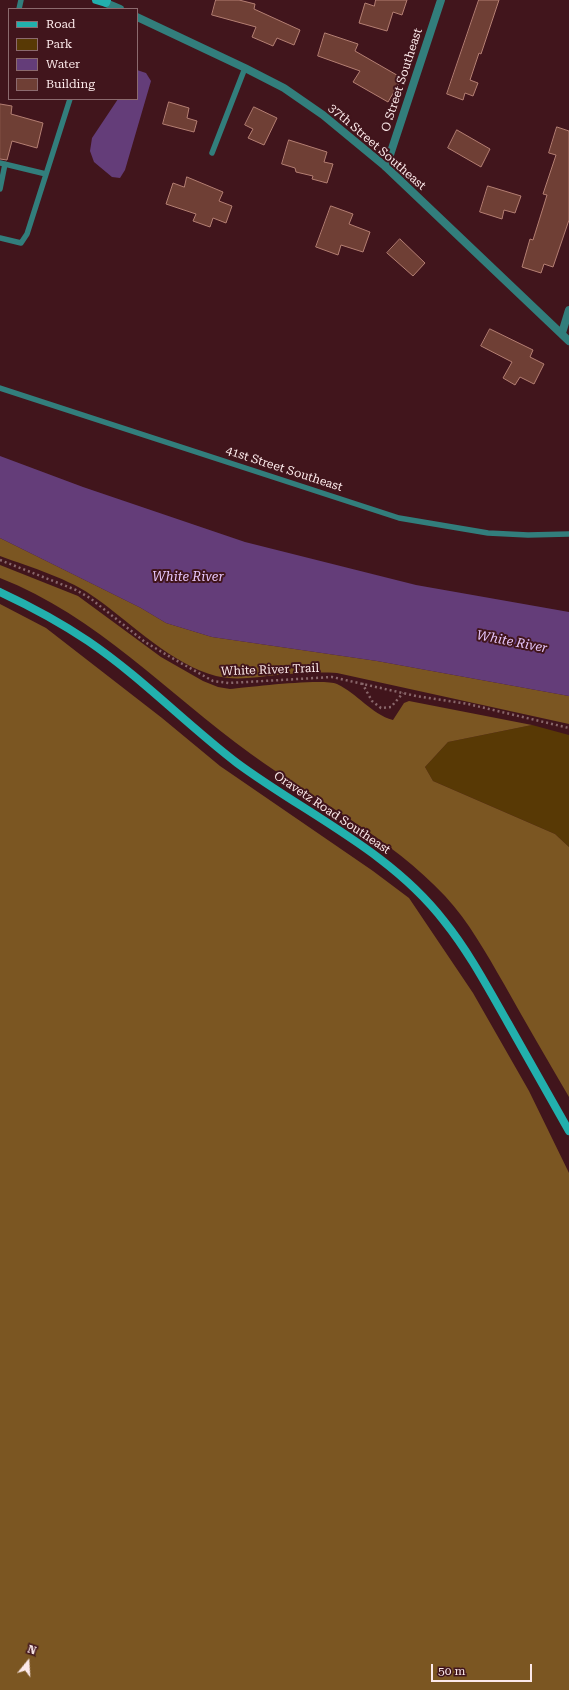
<!DOCTYPE html>
<style>
body{margin:0}
#map{position:relative;width:569px;height:1690px;overflow:hidden;background:#41151c;font-family:"Roboto Serif",serif}
canvas{display:block}
.legend{position:absolute;left:8px;top:8px;width:130px;height:92px;box-sizing:border-box;background:#41151c;border:1px solid #8c6a6e;margin:0;padding:5px 7px;list-style:none;font-size:12px;color:#fce9ea}
.legend li{display:flex;align-items:center;gap:8px;height:20px}
.legend b{width:20px;border:1px solid #8c6a6e}
.north{position:absolute;left:8px;top:1642px;width:40px;height:40px;-webkit-text-stroke:3px #41151c;paint-order:stroke;rotate:18deg;font-size:11px;font-weight:700;line-height:16px;text-align:center;color:#fce9ea}
.north::after{content:'';display:block;margin:auto;width:14px;height:18px;background:#fce9ea;clip-path:polygon(50% 0,100% 100%,50% 72%,0 100%)}
.scale{position:absolute;left:431px;top:1664px;width:101px;height:18px;box-sizing:border-box;border:2px solid #fce9ea;border-top:0;padding-left:5px;font-size:12px;line-height:14px;white-space:nowrap;color:#fce9ea;-webkit-text-stroke:3px #41151c;paint-order:stroke}
</style>
<div id="map">
<canvas width="569" height="1690"></canvas>
<ul class="legend">
<li><b style="height:5px;background:#22b0ad"></b>Road</li>
<li><b style="height:11px;background:#583905"></b>Park</li>
<li><b style="height:11px;background:#643d79"></b>Water</li>
<li><b style="height:11px;background:#6f3f35"></b>Building</li>
</ul>
<div class="north">N</div>
<div class="scale">50 m</div>
</div>
<script>
const ctx = document.querySelector('canvas').getContext('2d');
ctx.lineJoin = 'round';
function paint(path, color) { ctx.fillStyle = color; ctx.fill(path, 'evenodd'); }
function stroke(path, color, width, dash) { ctx.strokeStyle = color; ctx.lineWidth = width; ctx.lineCap = dash ? 'butt' : 'round'; ctx.setLineDash(dash || []); ctx.stroke(path); }
function write(font, color, halo, rows, align = 'center') {
  ctx.font = font + ' "Roboto Serif",serif'; ctx.lineWidth = 4; ctx.setLineDash([]); ctx.textBaseline = 'middle'; ctx.strokeStyle = halo; ctx.fillStyle = color; for (const [text, x, y, turn = 0] of rows) {
    ctx.save(); ctx.translate(x, y); ctx.rotate((+turn || 0) * Math.PI / 180); ctx.textAlign = isNaN(turn) ? turn : align; if (halo) ctx.strokeText(text, 0, 0); ctx.fillText(text, 0, 0); ctx.restore();
  }
}
const green = new Path2D(`
 M532 725 569 735V847L555 834 433 781 425 767 448 742Z`);
const forest = new Path2D(`
 M0 538 141 608 166 623 212 637 377 661 569 696V724L337 673C317 672 297 673 277 675 257 677 236 681 216 676 173 665 132 624 97 599 69 578 32 568 0 556Z
 M0 565 78 596 161 657 203 681 218 687 230 689C250 687 323 678 337 684 358 694 371 714 393 720L404 703 409 701 532 725 448 742 425 767 433 781 555 834 569 847V1097C547 1059 525 1022 504 984 486 953 469 922 445 896 390 837 316 801 251 754 168 694 97 616 0 578Z
 M0 604 46 628 162 718 220 766 373 871 409 898 473 993 529 1091 569 1173V1690H0Z`);
const water = new Path2D(`
 M137 70 146 73 151 81 125 170 120 178 112 177 94 162 90 151 92 138 118 99H137Z
 M0 456 83 487 245 542 416 585 569 612V696L377 661 212 637 166 623 141 608 0 538Z`);
const building = new Path2D(`
 M216 0H239L255 4 254 9 300 30 294 45 277 38 273 46 252 37 256 27 212 15Z
 M376 0H407L402 15 393 12 387 31 359 23 365 3 374 6Z
 M479 0H499L481 54 479 53 470 80 478 83 473 96 465 93 463 100 447 94Z
 M325 33 358 44 355 51 402 78 388 102 353 82 360 71 318 56Z
 M169 102 189 108 187 118 197 121 194 132 163 124Z
 M0 104 12 106 11 114 43 123 37 148 12 141 7 160 0 159Z
 M254 107 277 118 264 145 248 138 253 129 245 125Z
 M557 127 569 131V220L553 267 544 264 541 273 522 267 530 239 533 240 547 195 543 194 556 155 549 153Z
 M457 130 490 149 481 167 448 148Z
 M289 140 327 152 324 162 333 164 327 183 312 179 313 176 296 172 295 168 282 164Z
 M187 177 223 192 219 201 232 206 226 223 213 218 210 227 193 221 196 214 166 204 173 183 184 187Z
 M488 186 521 196 515 213 504 210 502 219 480 212Z
 M331 206 353 214 349 224 370 232 363 252 341 245 338 255 316 247Z
 M400 239 425 263 413 276 387 253Z
 M490 329 533 350 530 357 544 364 534 384 520 377 515 385 503 378 512 362 481 346Z`);
const path = new Path2D(`
 M0 560 76 590 90 598 145 642 172 658 213 681 229 683 332 677 416 696 468 704 569 728
 M362 683 372 701 381 708 391 707 403 693`);
const lane = new Path2D(`
 M19 9 21 0
 M212 153 245 68
 M0 163 46 174
 M0 189 5 164
 M0 238 21 243 27 234 70 99
 M0 388 399 518 488 533 528 535 569 534`);
const street = new Path2D(`
 M106 3 120 9
 M137 17 245 68 284 88 323 115 386 167 569 341
 M386 167 441 0
 M562 333 569 310`);
const secondary = new Path2D(`
 M96 0 106 3 107 0
 M0 592C30 606 60 622 88 641 141 677 186 724 237 763 306 814 390 851 444 921 469 952 488 988 508 1023 528 1059 549 1095 569 1131`);
const streetNames = [
 ["O Street Southeast",402,80,-72],
 ["37th Street Southeast",377,147,41],
 ["41st Street Southeast",284,469,18],
 ["White River Trail",270,670,-2],
 ["Oravetz Road Southeast",332,813,34]
];
const waterNames = [
 ["White River",188,577],
 ["White River",512,642,11]
];
paint(green, '#583905');
paint(forest, '#7b5622');
paint(water, '#643d79');
paint(building, '#6f3f35');
stroke(building, '#b47f73', 1);
stroke(path, '#89676b', 2.5, [2, 3]);
stroke(lane, '#327e7c', 5.5);
stroke(street, '#327e7c', 8);
stroke(secondary, '#22b0ad', 8);
write('12px', '#fce9ea', '#41151c', streetNames);
write('italic 13px', '#e7c6fb', '#41151c', waterNames);
</script>
